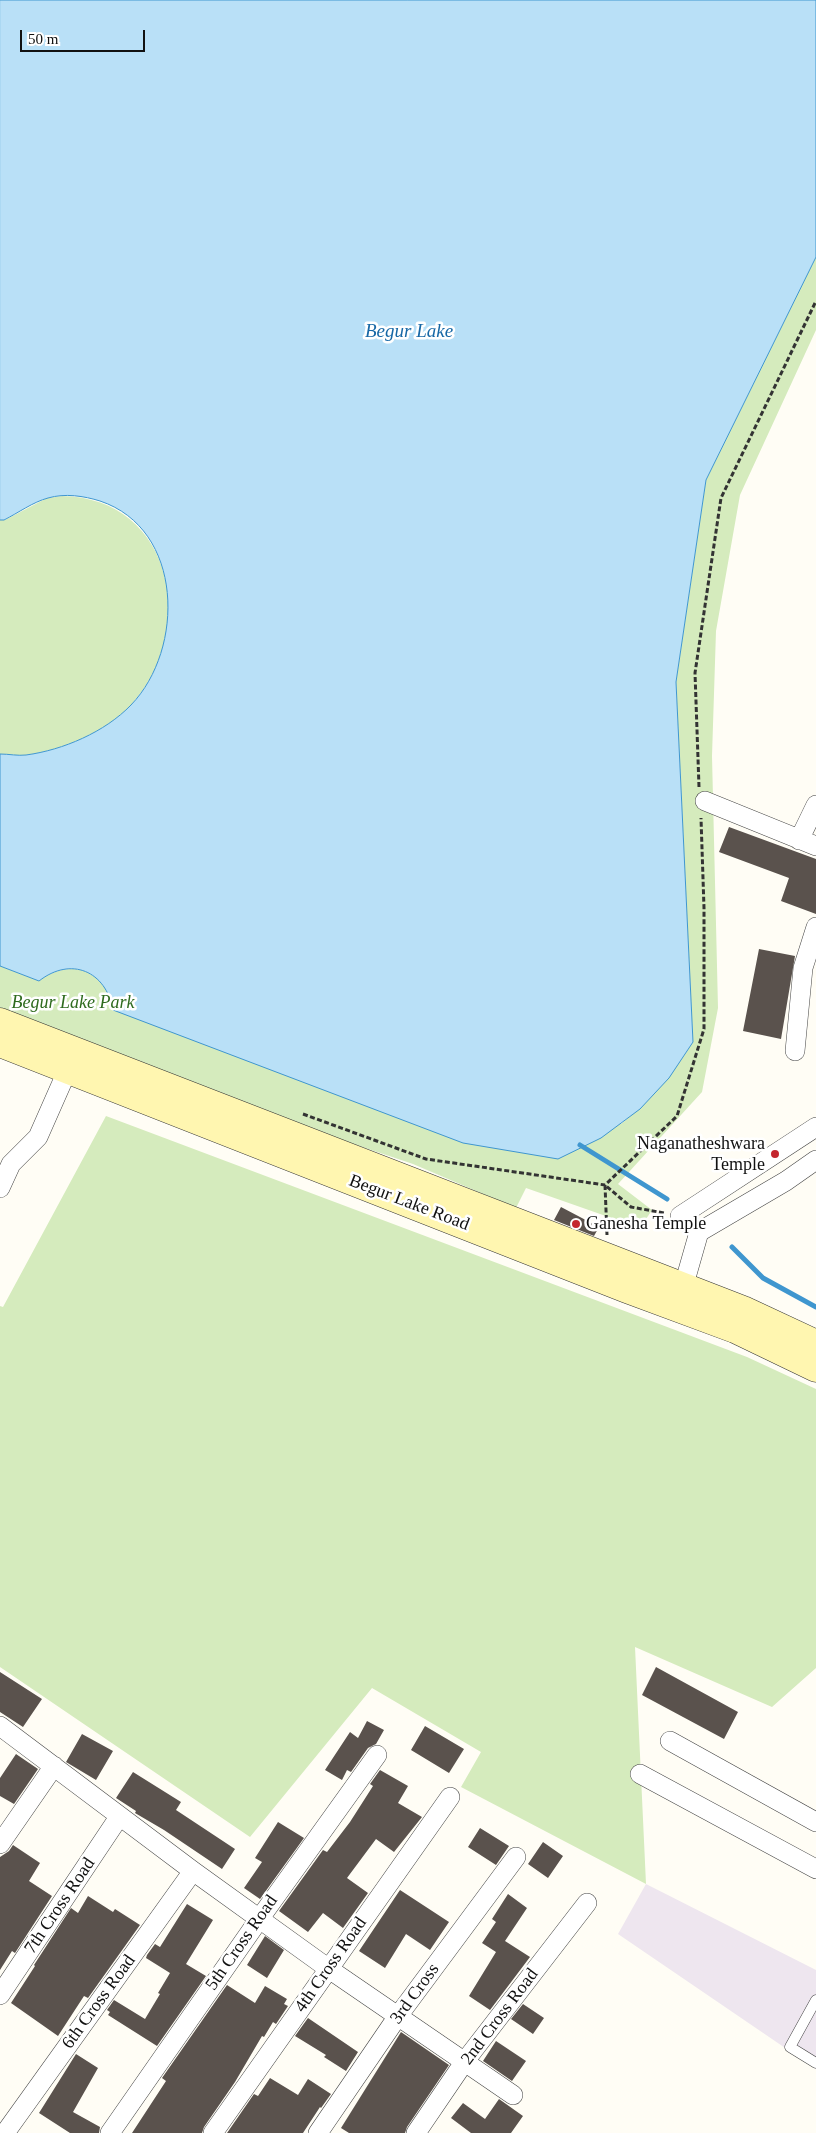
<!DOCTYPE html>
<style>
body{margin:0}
#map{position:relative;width:816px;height:2133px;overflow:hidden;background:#fffdf5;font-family:"Times New Roman",serif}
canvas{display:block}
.scale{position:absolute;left:20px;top:30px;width:125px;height:22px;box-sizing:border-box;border:2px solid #111;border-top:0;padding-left:6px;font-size:15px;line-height:18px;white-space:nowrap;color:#111;-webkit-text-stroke:4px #fff;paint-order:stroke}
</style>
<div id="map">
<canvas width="816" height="2133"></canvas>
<div class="scale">50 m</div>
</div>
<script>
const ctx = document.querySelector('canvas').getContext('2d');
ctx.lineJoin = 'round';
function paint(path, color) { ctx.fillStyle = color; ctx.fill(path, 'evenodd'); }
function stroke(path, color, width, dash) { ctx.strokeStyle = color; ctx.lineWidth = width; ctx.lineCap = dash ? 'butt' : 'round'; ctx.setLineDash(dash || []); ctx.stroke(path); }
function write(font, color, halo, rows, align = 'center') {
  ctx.font = font + ' "Times New Roman",serif'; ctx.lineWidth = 5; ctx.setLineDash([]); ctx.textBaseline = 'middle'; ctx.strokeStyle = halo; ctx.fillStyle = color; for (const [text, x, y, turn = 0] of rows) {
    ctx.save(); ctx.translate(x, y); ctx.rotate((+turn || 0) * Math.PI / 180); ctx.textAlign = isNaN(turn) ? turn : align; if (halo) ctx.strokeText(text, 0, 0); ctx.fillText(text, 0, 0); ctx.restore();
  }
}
const industrial = new Path2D(`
 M646 1884 816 1970V2069L618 1934Z`);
const green = new Path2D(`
 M816 257V330L740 495 716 631 712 756 718 1008 702 1092 618 1184 652 1210 640 1228 526 1188 516 1208 413 1164 237 1105 0 1010V966L39 981C67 960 99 967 111 1000L621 1124C650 1100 673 1074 693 1042L676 682 706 480Z
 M62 496C175 498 198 632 131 705 106 732 63 750 26 755 18 756 9 754 0 754V520H5L47 498Z
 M106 1116 747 1357 816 1389V1668L772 1707 635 1647 646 1884 461 1787 481 1752 372 1688 250 1837 0 1667V1306L3 1307Z`);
const water = new Path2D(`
 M0 0H816V257L706 480 676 682 693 1042 669 1078 640 1109 601 1138 558 1159 463 1143 113 1010C106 971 71 956 39 981L0 966V754C9 754 18 756 26 755 63 750 105 732 131 705 185 649 184 529 100 501 84 496 65 493 48 498 33 502 18 513 4 520H0Z`);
const stream = new Path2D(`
 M580 1145 667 1199
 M732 1247 763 1278 816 1307`);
const building = new Path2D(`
 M729 827 816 859V914L781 901 789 878 719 852Z
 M759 949 795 956 781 1039 743 1031Z
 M561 1207 599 1227 594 1236 554 1220Z
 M656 1667 738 1712 724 1739 642 1695Z
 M0 1672 42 1699 23 1727 0 1712Z
 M367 1721 384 1730 376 1744 368 1748 351 1772 347 1770 342 1780 325 1770 350 1732 358 1738Z
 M425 1726 464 1749 449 1773 411 1750Z
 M82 1734 113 1751 96 1780 66 1762Z
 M16 1754 38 1769 14 1804 0 1796V1778Z
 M380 1770 408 1786 398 1803 422 1817 394 1852 376 1839 347 1878 368 1893 343 1928 323 1913 308 1932 279 1911 323 1850 327 1852 350 1822 373 1786 370 1784Z
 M133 1772 181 1802 176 1810 235 1849 222 1869 164 1830 135 1813 136 1811 116 1798Z
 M278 1822 304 1838 260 1899 244 1888 262 1862 255 1858Z
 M480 1828 509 1846 496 1865 468 1847Z
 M543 1842 563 1856 548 1878 528 1864Z
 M13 1845 40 1863 29 1881 52 1896 15 1953 12 1951 0 1970V1857L9 1851Z
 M400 1890 449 1922 430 1950 406 1934 385 1968 359 1951Z
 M508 1894 527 1908 505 1941 530 1957 490 2010 469 1996 496 1952 482 1943 496 1922 492 1919Z
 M88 1896 113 1912 115 1909 140 1925 88 1998 84 1996 58 2036 11 2003 35 1966 34 1965 71 1908 78 1913Z
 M187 1904 213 1920 186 1964 206 1976 157 2046 108 2015 110 2012 107 2010 114 2000 145 2019 160 1994 158 1993 170 1973 146 1958 147 1955 155 1944 160 1947Z
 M265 1936 284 1950 267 1978 247 1965Z
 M227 1985 255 2003 265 1986 287 1999 284 2004 288 2006 276 2024 273 2022 264 2037 262 2036 235 2082 204 2127 202 2133H132L166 2081 162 2078Z
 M523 2004 544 2018 533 2034 511 2019Z
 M308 2018 358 2052 346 2071 324 2057 326 2055 295 2036Z
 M401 2032 449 2065 407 2127 405 2133H349L341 2128Z
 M496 2041 526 2061 512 2081 483 2061Z
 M76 2054 98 2068 73 2112 100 2127 99 2133H70L39 2113Z
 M270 2078 298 2095 308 2079 331 2094 321 2108 320 2107 303 2133H227L254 2094 258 2096Z
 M499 2099 523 2116 511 2133H471L451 2118 463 2103 485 2119Z`);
const path = new Path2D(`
 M699 787 695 673 721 498 816 301
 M303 1114 426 1159 605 1185 677 1116 704 1029V908L701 818
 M607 1235 605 1185 631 1207 664 1213`);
const lane = new Path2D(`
 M816 2000 790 2047 816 2063`);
const street = new Path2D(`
 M705 801 816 846
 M799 840 816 805
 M795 1051 803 968 816 927
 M816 1127 680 1216 699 1232 786 1181 816 1160
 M0 1188 11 1164 38 1137 68 1069
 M683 1288 699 1232
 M0 1726 193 1871 329 1969 513 2095
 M670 1741 816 1822
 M640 1774 816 1869
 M0 1844 54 1766
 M0 1995 119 1817
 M5 2133 193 1871
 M110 2133 260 1918 377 1755
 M213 2133 450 1797
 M318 2133 398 2016 516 1857
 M416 2133 465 2061 587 1903`);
const secondary = new Path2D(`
 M0 1022 743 1310 816 1344
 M0 1043 627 1289 735 1329 816 1368`);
const markers = [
 [775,1154,5,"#c4262e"],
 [576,1224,5,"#c4262e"]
];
const parkNames = [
 ["Begur Lake Park",73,1003]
];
const poiNames = [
 ["Naganatheshwara",765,1144],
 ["Temple",765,1165],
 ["Ganesha Temple",586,1224,"left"]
];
const streetNames = [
 ["Begur Lake Road",409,1203,21],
 ["7th Cross Road",60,1906,-56],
 ["5th Cross Road",242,1943,-55],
 ["4th Cross Road",331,1965,-55],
 ["3rd Cross",415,1994,-54],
 ["6th Cross Road",99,2002,-54],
 ["2nd Cross Road",500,2017,-53]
];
const waterNames = [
 ["Begur Lake",409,332]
];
paint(industrial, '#eee6ef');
paint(green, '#d5ebbd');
paint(water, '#b9e0f7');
stroke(water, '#3f96cf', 1);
stroke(stream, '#3f96cf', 5);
paint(building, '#5a524d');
stroke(lane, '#444', 11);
stroke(street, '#444', 20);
stroke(secondary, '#333', 29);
stroke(path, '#333', 3, [5, 2.5]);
stroke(lane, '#fff', 10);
stroke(street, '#fff', 19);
stroke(secondary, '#fff6b0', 28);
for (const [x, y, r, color] of markers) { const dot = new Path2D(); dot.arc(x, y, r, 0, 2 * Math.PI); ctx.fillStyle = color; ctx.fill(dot); stroke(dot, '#fff', 2); }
write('italic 18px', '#2f6b1f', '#fff', parkNames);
write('18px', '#111', '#fff', poiNames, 'right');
write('18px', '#111', '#fff', streetNames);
write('italic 19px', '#1768a6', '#fff', waterNames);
</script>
